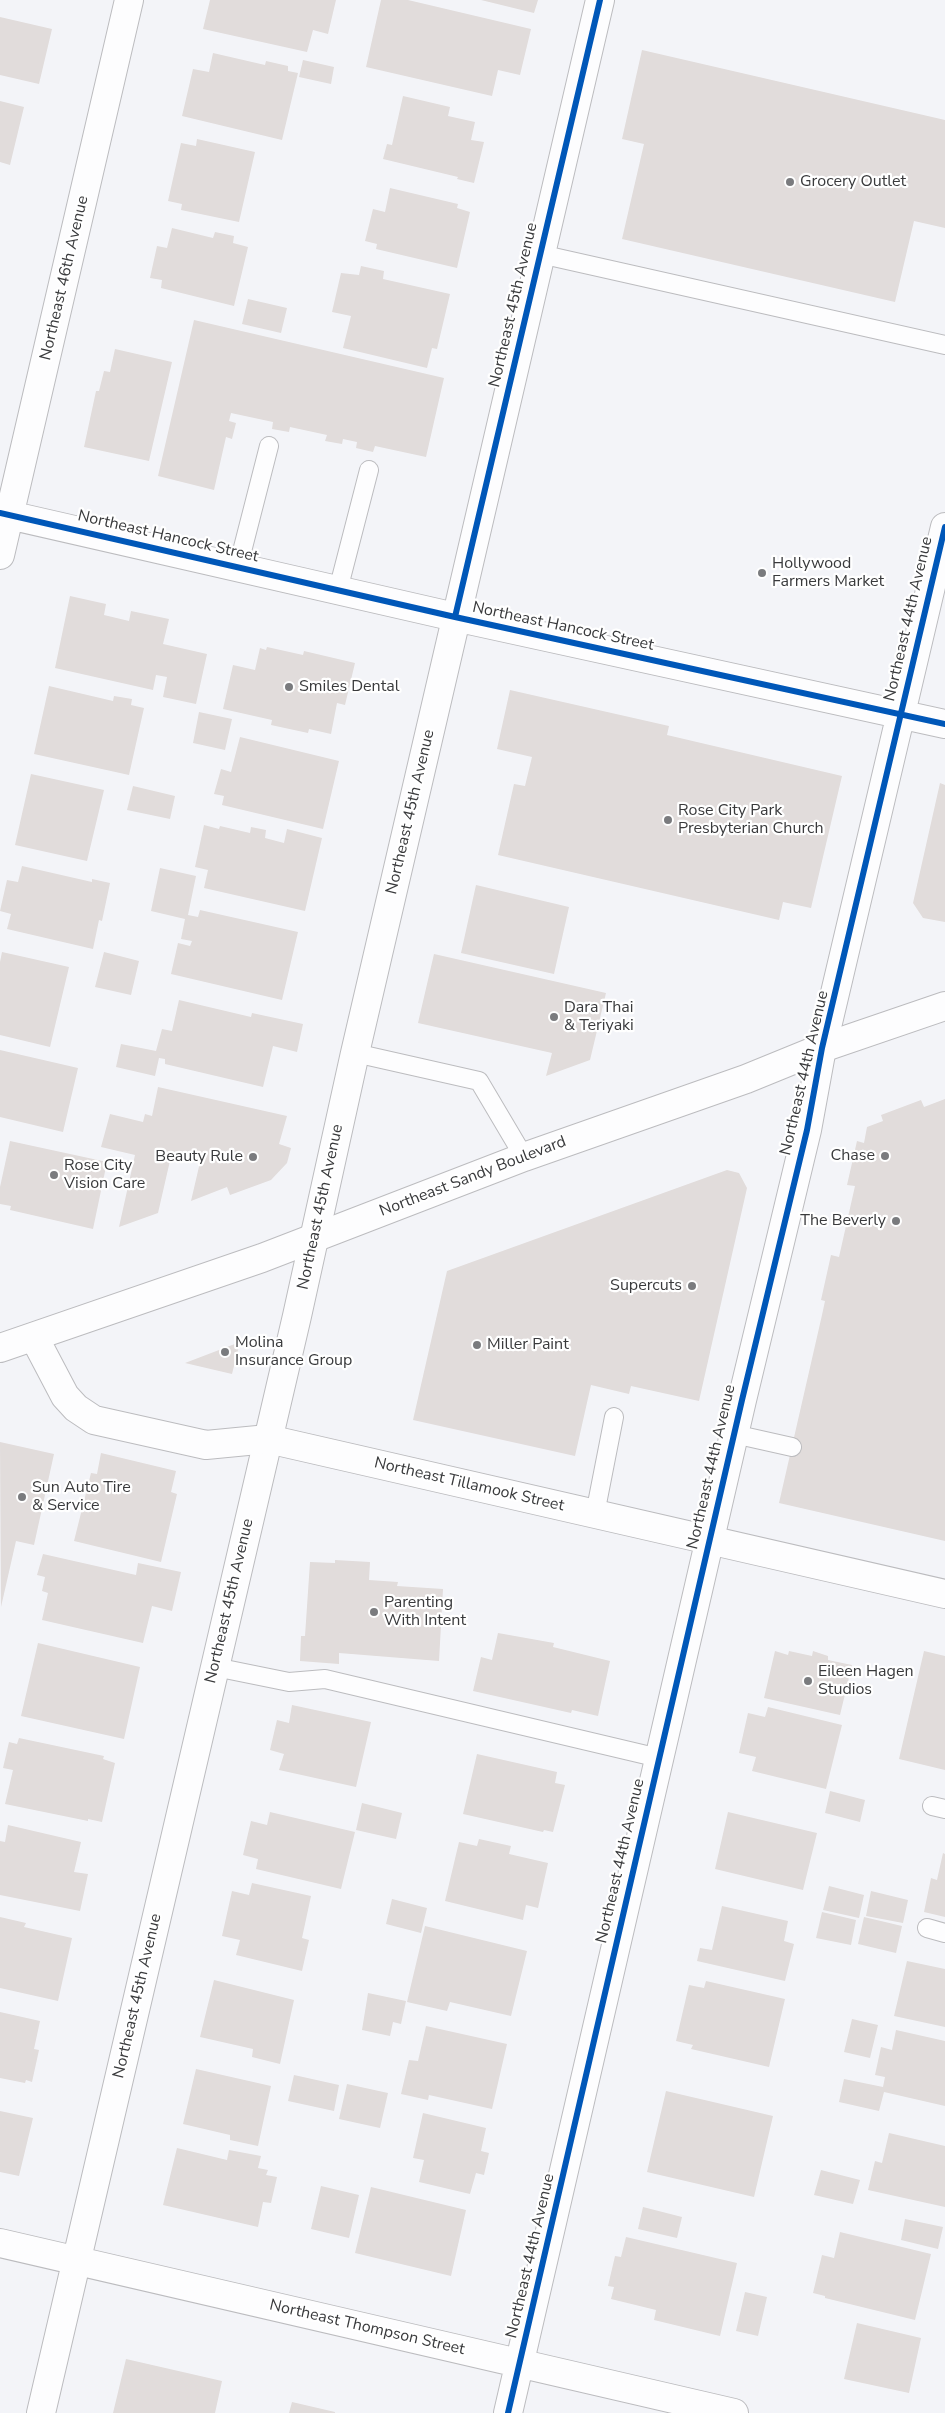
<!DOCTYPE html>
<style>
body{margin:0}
canvas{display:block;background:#f3f4f8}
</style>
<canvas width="945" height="2413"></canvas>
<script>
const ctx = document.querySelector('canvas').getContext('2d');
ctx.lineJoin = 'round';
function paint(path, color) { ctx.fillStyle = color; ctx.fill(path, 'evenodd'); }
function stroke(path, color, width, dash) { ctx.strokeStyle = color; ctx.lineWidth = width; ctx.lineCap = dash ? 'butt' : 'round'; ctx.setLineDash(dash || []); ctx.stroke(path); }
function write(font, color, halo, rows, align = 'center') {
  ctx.font = font + ' "Nunito Sans",sans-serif'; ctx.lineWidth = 4.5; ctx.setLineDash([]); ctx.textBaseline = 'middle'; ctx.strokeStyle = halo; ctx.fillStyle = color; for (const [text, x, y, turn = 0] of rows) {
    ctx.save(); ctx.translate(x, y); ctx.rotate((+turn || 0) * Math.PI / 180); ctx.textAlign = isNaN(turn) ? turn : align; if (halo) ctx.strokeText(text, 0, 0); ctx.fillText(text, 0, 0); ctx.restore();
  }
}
const building = new Path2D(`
 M210 0H336L328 34 313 30 307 52 203 29Z
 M381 0H408L531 29 520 75 498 70 492 96 366 67Z
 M481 0H538L534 13Z
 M0 17 52 29 39 84 0 75Z
 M642 50 945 120V228L914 221 895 302 622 239 644 144 622 139Z
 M213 53 265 65 266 61 288 66V71L298 73 282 140 182 116 193 69 209 72Z
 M303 60 334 67 331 84 299 77Z
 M403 96 450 107 448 116 475 122 471 140 484 142 474 183 457 179 458 177 383 159 387 144 392 145Z
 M0 101 24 107 10 165 0 162Z
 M197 139 255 152 239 222 181 210 182 204 168 201 181 143 196 146Z
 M390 188 458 204 457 208 470 212 457 268 376 249 377 244 365 241 373 209 385 212Z
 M172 228 213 238 215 232 234 236 233 243 248 247 234 306 161 288 162 280 150 278 157 246 167 248Z
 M361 266 384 271 383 279 450 294 437 349 432 348 427 368 343 348 351 316 332 312 341 273 359 275Z
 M248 299 287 308 281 333 242 324Z
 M194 320 444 378 426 457 375 446 373 452 356 448 357 442 343 439 342 444 325 441 327 435 290 427 289 432 272 429 273 422 231 413 229 421 236 423 232 439 226 437 214 490 158 476Z
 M115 349 172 362 149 461 84 447 96 391H99L104 371 110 372Z
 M70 596 106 604 104 615 129 621 131 611 169 619 163 644 207 654 196 704 163 697 167 677 156 675 153 690 55 668Z
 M267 647 303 655 304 651 355 663 345 705 337 703 331 734 309 729 308 733 271 725 272 720 223 709 233 665 255 670 260 648 266 650Z
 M49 686 113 701 114 696 132 699 131 705 144 708 129 775 34 754Z
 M510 690 669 726 667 735 842 776 811 908 783 902 779 920 498 855 514 784 525 786 532 757 497 749Z
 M199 712 232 719 225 750 193 743Z
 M240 737 339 761 323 829 222 805 224 796 214 794 221 769 231 772Z
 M31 774 104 790 87 861 15 845Z
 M940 783 945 785V922L923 918 913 903Z
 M133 786 175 796 170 819 127 810Z
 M204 825 219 829 220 826 250 833 251 827 266 830 265 838 284 843 287 829 322 838 305 911 204 888 208 870 195 867Z
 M22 866 92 882V879L110 883 102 921 99 920 93 949 7 929 11 914 0 911 7 880 18 882Z
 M160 868 196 876 188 915 198 917 200 910 298 932 282 1000 171 974 178 943 190 946 192 941 181 939 185 919 151 911Z
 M476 885 569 907 554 974 461 953Z
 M2 952 69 967 50 1047 0 1035V962Z
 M104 952 139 961 131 995 95 987Z
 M434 954 606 993 590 1060 546 1076 552 1053 418 1023Z
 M179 1000 251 1017 252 1013 303 1024 297 1052 273 1046 263 1087 165 1064V1059L159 1058 155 1076 116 1067 121 1044 156 1051 162 1029 172 1031Z
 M0 1050 78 1068 63 1132 0 1117Z
 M158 1087 287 1116 279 1144 291 1148 287 1163 271 1180 230 1195 227 1187 191 1201 201 1158 172 1152 158 1213 119 1227 135 1155 101 1147 110 1114 143 1122 145 1114 152 1116Z
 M945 1099V1541L779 1503 822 1315 825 1301 821 1300 831 1255 839 1257 855 1186 847 1185 857 1141 864 1143 867 1127 883 1121 881 1115 921 1100 924 1107Z
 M10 1141 107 1162 93 1229 10 1210 11 1206 0 1204V1187Z
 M727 1170 739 1173 747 1188 699 1401 631 1386 629 1394 591 1385 575 1456 413 1420 447 1271Z
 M240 1342 232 1374 185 1363Z
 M0 1442 54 1454 34 1545 16 1541 1 1607Z
 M101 1453 176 1471 171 1492 177 1494 161 1562 74 1541 91 1473 97 1474Z
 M43 1554 136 1575 138 1563 181 1572 172 1611 152 1606 143 1643 42 1620 48 1593 42 1591 45 1577 37 1575Z
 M335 1560 370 1562 369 1580 398 1582 397 1586 443 1589 439 1661 339 1653V1664L300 1661 301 1636H305L310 1562 335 1563Z
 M498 1633 554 1643 553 1647 610 1661 598 1716 572 1710 571 1713 473 1691 481 1657 492 1660Z
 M38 1643 140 1667 124 1739 21 1716Z
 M775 1651 788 1655 789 1651 812 1656 813 1651 828 1656V1660L852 1665 840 1715 764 1698Z
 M924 1651 945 1656V1770L899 1759Z
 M292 1705 371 1722 356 1787 279 1770 284 1754 270 1750 277 1720 289 1723Z
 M768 1707 842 1725 826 1789 752 1771 756 1757 739 1753 748 1713 765 1717Z
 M19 1738 104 1756 103 1759 115 1763 102 1822 88 1819V1821L5 1804 13 1770 3 1768 9 1742 17 1744Z
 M477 1754 557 1772 555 1783 565 1785 553 1832 544 1830 543 1832 463 1814Z
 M830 1791 865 1800 860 1822 825 1813Z
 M362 1803 402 1813 396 1839 356 1830Z
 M270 1812 355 1832 341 1889 256 1869 258 1859 243 1855 251 1821 267 1825Z
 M728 1812 817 1833 803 1890 715 1869Z
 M8 1825 81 1842 74 1872 88 1874 80 1911 0 1895V1841L5 1842Z
 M479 1839 511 1846 509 1854 548 1863 538 1908 526 1905 523 1920 445 1901 459 1842 477 1846Z
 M943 1853 945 1854V1917L924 1912 931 1878 937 1880Z
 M252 1883 311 1896 302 1938 309 1940 302 1971 236 1955 240 1940 222 1936 232 1891 249 1895Z
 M829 1886 864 1895 859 1918 823 1910Z
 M871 1891 908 1900 903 1923 866 1916Z
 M392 1899 427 1908 421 1933 386 1924Z
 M722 1906 788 1921 784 1941 794 1944 785 1981 697 1961 700 1948 712 1950Z
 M822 1912 856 1920 851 1945 816 1938Z
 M0 1917 26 1923 24 1927 72 1938 58 2001 0 1988Z
 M864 1917 902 1926 896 1953 858 1944Z
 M425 1926 527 1951 511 2016 450 2002 447 2011 407 2002Z
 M907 1961 945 1969V2027L894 2016Z
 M214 1980 294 2000 280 2064 252 2057 253 2049 200 2037Z
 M706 1981 785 1999 769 2067 691 2049 693 2045 676 2041 689 1985 704 1988Z
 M368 1993 406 2001 401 2024 393 2022 390 2036 362 2030Z
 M0 2012 40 2021 34 2049 39 2050 32 2082 26 2080 25 2083 0 2078Z
 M852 2019 878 2025 870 2058 844 2052Z
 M426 2026 507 2044 492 2109 429 2095 428 2100 401 2094 409 2060 418 2061Z
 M896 2030 945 2041V2106L884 2092 879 2111 839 2102 844 2079 883 2087 885 2077 875 2075 881 2047 892 2050Z
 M196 2069 271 2086 258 2146 230 2140V2135L183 2124Z
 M294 2075 339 2085 334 2111 288 2101Z
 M347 2084 388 2093 380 2128 339 2119Z
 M666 2091 773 2116 754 2197 647 2172Z
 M0 2111 33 2118 19 2176 0 2172Z
 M423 2113 486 2128 481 2151 489 2153 484 2175 476 2173 470 2194 419 2182 424 2160 413 2158Z
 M889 2133 945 2146V2207L868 2190 875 2161 882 2163Z
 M177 2148 227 2160 229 2150 261 2156 258 2168 268 2170 266 2175 277 2177 271 2203 263 2202 258 2227 163 2205Z
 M821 2170 860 2180 853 2204 814 2195Z
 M321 2186 359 2195 349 2238 311 2229Z
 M371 2187 466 2210 451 2276 355 2253Z
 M643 2207 682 2217 677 2238 638 2229Z
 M905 2219 943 2227 938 2249 901 2240Z
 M840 2232 931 2254 915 2320 825 2298V2296L813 2293 822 2255 834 2258Z
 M626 2237 737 2263 720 2336 654 2320 656 2310 611 2299 614 2287 608 2286 615 2256 621 2257Z
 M745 2292 767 2297 758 2336 736 2331Z
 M857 2323 921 2338 909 2393 844 2379Z
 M126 2359 222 2381 215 2413H113Z
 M292 2402 335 2412V2413H289Z`);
const lane = new Path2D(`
 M540 254 945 345
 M238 567 269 446
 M338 590 369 470
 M355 1053 479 1081 524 1157
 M734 1434 792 1447
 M595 1514 614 1417
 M215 1667 289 1682 325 1679 659 1758
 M932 1806 945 1809
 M927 1928 945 1933`);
const street = new Path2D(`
 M0 513 455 617 945 724
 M0 555 129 0
 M0 2243 734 2413
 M41 2413 297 1316 355 1053 600 0
 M508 2413 742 1400 807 1130 822 1048 945 527`);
const secondary = new Path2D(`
 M34 1337 65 1396 76 1408 94 1420 206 1445 268 1439 945 1594`);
const primary = new Path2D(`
 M0 1348 262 1258 524 1157 746 1079 822 1048 945 1006`);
const cycleway = new Path2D(`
 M0 513 455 617 945 724
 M455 617 600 0
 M508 2413 742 1400 807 1130 822 1048 945 527`);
const markers = [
 [790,182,5,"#7a7b7e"],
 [762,573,5,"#7a7b7e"],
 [289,687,5,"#7a7b7e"],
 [668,820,5,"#7a7b7e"],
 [554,1017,5,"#7a7b7e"],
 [885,1156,5,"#7a7b7e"],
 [253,1157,5,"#7a7b7e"],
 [54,1175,5,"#7a7b7e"],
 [896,1221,5,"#7a7b7e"],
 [692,1286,5,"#7a7b7e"],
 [477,1345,5,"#7a7b7e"],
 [225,1352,5,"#7a7b7e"],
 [22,1497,5,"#7a7b7e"],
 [374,1612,5,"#7a7b7e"],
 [808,1681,5,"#7a7b7e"]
];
const poiNames = [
 ["Grocery Outlet",800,182],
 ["Hollywood",772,564],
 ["Farmers Market",772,582],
 ["Smiles Dental",299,687],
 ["Rose City Park",678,811],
 ["Presbyterian Church",678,829],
 ["Dara Thai",564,1008],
 ["& Teriyaki",564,1026],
 ["Chase",875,1156,"right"],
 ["Beauty Rule",243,1157,"right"],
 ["Rose City",64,1166],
 ["Vision Care",64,1184],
 ["The Beverly",886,1221,"right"],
 ["Supercuts",682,1286,"right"],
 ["Molina",235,1343],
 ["Insurance Group",235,1361],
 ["Miller Paint",487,1345],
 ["Sun Auto Tire",32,1488],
 ["& Service",32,1506],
 ["Parenting",384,1603],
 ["With Intent",384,1621],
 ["Eileen Hagen",818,1672],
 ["Studios",818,1690]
];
const streetNames = [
 ["Northeast 46th Avenue",65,278,-77],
 ["Northeast 45th Avenue",514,305,-77],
 ["Northeast Hancock Street",168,537,13],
 ["Northeast 44th Avenue",909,619,-77],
 ["Northeast Hancock Street",563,627,12],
 ["Northeast 45th Avenue",411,812,-77],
 ["Northeast 44th Avenue",805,1073,-77],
 ["Northeast Sandy Boulevard",473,1177,-21],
 ["Northeast 45th Avenue",321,1207,-78],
 ["Northeast 44th Avenue",712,1467,-77],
 ["Northeast Tillamook Street",469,1485,13],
 ["Northeast 45th Avenue",230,1601,-77],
 ["Northeast 44th Avenue",621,1861,-77],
 ["Northeast 45th Avenue",138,1996,-77],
 ["Northeast 44th Avenue",531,2256,-77],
 ["Northeast Thompson Street",367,2328,13]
];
paint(building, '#e1dcdb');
stroke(lane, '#bcbcbf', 20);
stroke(street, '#bcbcbf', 30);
stroke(secondary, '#bcbcbf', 30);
stroke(primary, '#bcbcbf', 30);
stroke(lane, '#fdfdfe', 18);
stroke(street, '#fdfdfe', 28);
stroke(secondary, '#fdfdfe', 28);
stroke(primary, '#fdfdfe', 28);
stroke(cycleway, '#0057b8', 6);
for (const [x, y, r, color] of markers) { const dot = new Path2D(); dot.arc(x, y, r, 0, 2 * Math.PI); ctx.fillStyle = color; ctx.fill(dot); stroke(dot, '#fff', 2); }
write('16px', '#393a3c', '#fff', poiNames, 'left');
write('16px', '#393a3c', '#fff', streetNames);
</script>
